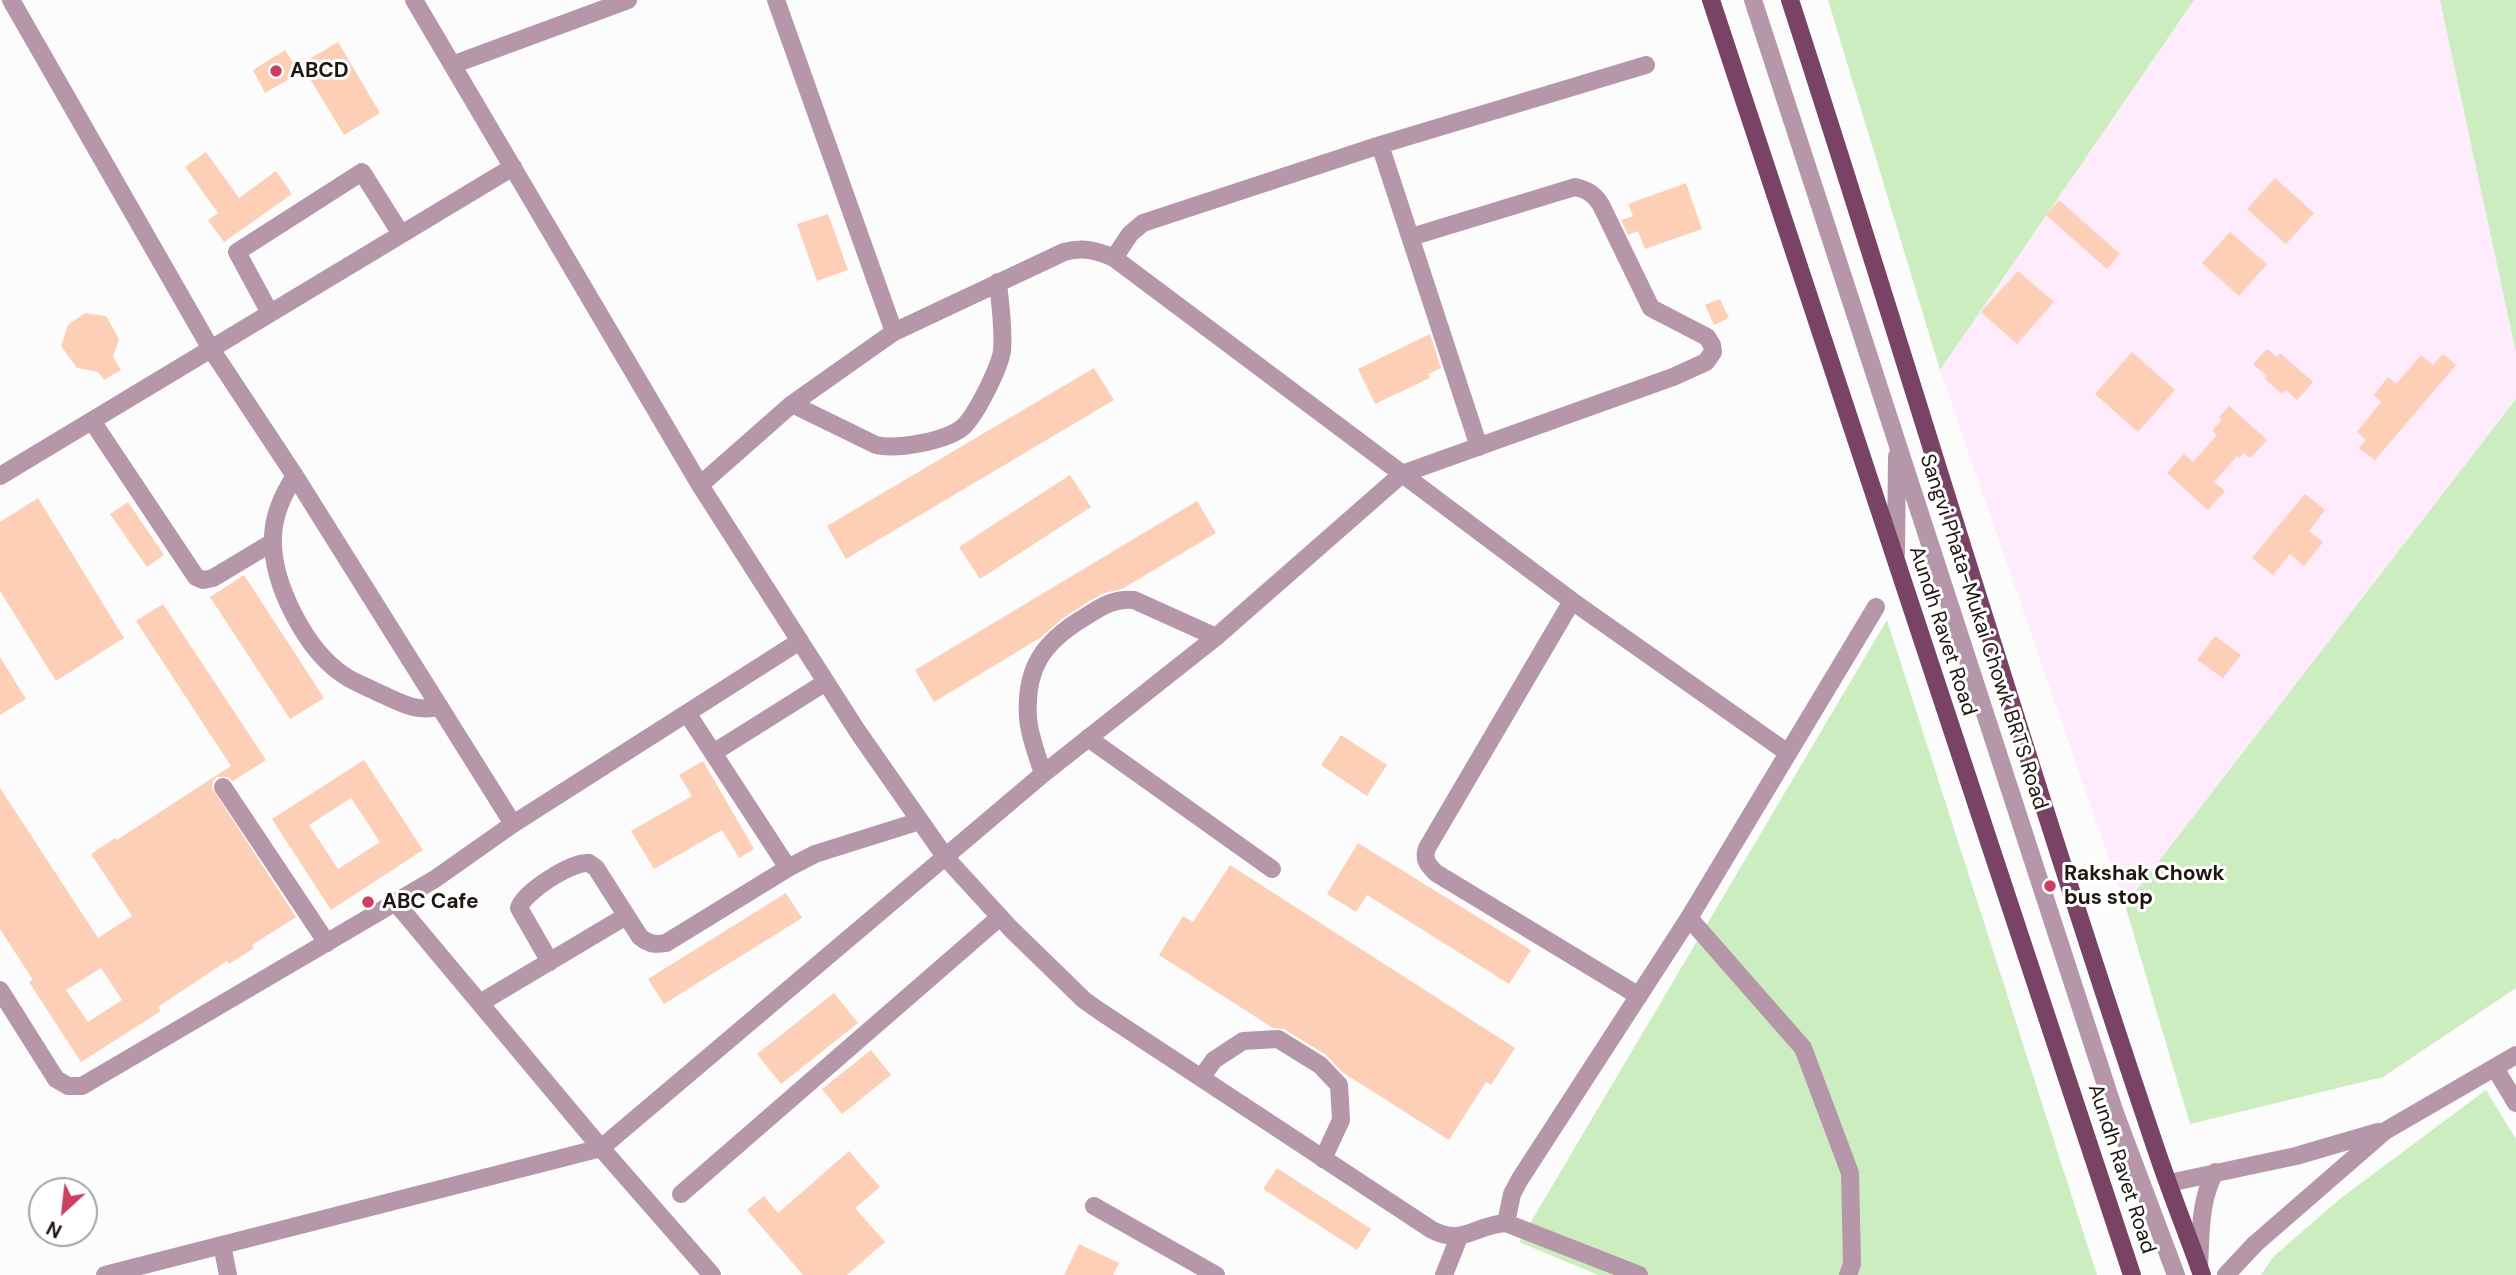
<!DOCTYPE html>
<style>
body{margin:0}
#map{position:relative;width:2516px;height:1275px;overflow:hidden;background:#fcfcfc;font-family:"DM Sans",sans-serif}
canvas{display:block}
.north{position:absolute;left:28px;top:1177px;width:70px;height:70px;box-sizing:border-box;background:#fff;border:2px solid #a6a2a0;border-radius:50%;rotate:207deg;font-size:19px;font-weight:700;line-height:28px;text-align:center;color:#201611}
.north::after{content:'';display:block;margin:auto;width:24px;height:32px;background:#cd3e5f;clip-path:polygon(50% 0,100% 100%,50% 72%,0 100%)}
</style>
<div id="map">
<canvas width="2516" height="1275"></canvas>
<div class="north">N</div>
</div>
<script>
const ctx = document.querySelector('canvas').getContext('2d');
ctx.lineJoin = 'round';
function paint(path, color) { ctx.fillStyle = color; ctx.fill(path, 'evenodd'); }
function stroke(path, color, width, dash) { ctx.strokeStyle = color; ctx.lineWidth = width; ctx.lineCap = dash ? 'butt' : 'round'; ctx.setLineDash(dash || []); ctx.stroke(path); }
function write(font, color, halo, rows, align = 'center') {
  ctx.font = font + ' "DM Sans",sans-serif'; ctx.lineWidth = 6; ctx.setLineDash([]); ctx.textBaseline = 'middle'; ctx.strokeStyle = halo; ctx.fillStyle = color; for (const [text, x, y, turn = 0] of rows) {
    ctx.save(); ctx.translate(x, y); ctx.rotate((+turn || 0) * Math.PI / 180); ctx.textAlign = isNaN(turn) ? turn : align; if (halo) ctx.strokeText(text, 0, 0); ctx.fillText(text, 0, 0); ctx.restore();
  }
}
const industrial = new Path2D(`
 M2194 0H2440L2516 354V399L2125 905 1940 370Z`);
const green = new Path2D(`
 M1828 0H2194L1940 370Z
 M2440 0H2516V353Z
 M2516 399V988L2383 1077 2190 1124 2125 905Z
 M1887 620 2097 1275H1598L1519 1242Z
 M2486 1090 2516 1139V1275H2261L2273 1257 2341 1198Z`);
const building = new Path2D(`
 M338 42 380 113 344 135 301 64Z
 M285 50 300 73 265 93 253 70Z
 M206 152 239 198 276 171 292 194 224 242 208 220 218 213 185 167Z
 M2275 178 2314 213 2286 244 2247 209Z
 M1686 183 1702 229 1645 249 1638 231 1628 235 1621 220 1633 216 1628 204Z
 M2059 200 2120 254 2107 269 2046 215Z
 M828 214 848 270 817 281 797 224Z
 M2230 232 2267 264 2239 296 2202 263Z
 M2018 271 2054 302 2017 344 1981 312Z
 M1720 299 1729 318 1714 325 1705 305Z
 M85 313 106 316 119 339 113 357 121 370 104 380 98 372 77 368 61 346 68 325Z
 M1430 334 1441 368 1428 374 1430 378 1375 404 1358 369Z
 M2267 349 2277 357 2280 353 2313 382 2297 400 2286 390 2282 394 2264 378 2267 376 2253 364Z
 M2132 352 2175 390 2138 432 2095 394Z
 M2443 354 2456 365 2375 460 2359 448 2366 440 2357 432 2381 402 2374 395 2388 377 2396 384 2421 355 2433 365Z
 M1094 368 1114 400 846 559 827 526Z
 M2229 406 2267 440 2250 458 2244 453 2239 458 2237 456 2214 482 2225 491 2208 510 2167 473 2184 454 2193 462 2217 435 2212 431 2222 420 2219 417Z
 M1070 475 1091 507 980 579 959 547Z
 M2305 494 2325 510 2309 531 2323 542 2304 566 2290 554 2273 575 2252 558Z
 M38 498 124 638 56 681 0 591V522Z
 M1197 501 1216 533 1122 589 1104 593 1091 600 1063 618 1040 638 934 702 915 670Z
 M128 502 164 555 147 567 110 514Z
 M244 575 324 698 290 719 210 597Z
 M163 604 266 760 233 781 227 777H217L213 781 212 788 296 917 252 945 254 948 229 964 227 961 158 1007 161 1011 81 1062 29 982 33 980 0 929V788L98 938 132 916 91 854 115 838 117 840 231 766 136 621ZM101 968 122 1000 88 1022 66 990Z
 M2215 636 2241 655 2223 678 2197 660Z
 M0 657 26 699 0 715Z
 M1341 735 1387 765 1367 796 1321 765Z
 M364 760 423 850 331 910 272 819ZM351 798 380 842 338 869 309 825Z
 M703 761 754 849 739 858 722 830 654 869 631 831 692 796 679 775Z
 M1358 843 1531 950 1509 984 1367 895 1356 912 1327 894Z
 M1230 865 1515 1048 1491 1085 1486 1082 1449 1140 1342 1072 1326 1055 1284 1029 1273 1028 1159 955 1183 916 1193 922Z
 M786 893 802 918 664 1004 648 979Z
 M834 993 858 1023 781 1084 757 1054Z
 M871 1050 891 1075 842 1114 822 1089Z
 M849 1151 880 1187 855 1208 885 1242 847 1275H803L747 1210 764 1196 778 1213Z
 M1277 1168 1371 1229 1357 1250 1263 1189Z
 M1079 1244 1119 1263 1113 1275H1064Z`);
const minor = new Path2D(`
 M11 0 211 349 295 476 513 824
 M414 0 700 485 858 732 946 858 1011 929 1084 1000 1101 1012 1432 1230C1464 1246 1474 1225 1506 1223L1639 1275
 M776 0 894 332
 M1753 0 2115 1113 2176 1275
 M452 65 628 0
 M1380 145 1479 447
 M1114 258 1130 234 1143 223 1380 145 1646 65
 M270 313 237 252 362 172 401 234
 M792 404 876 445C896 450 947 441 963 427 976 415 999 369 1002 351 1004 329 1000 304 998 282
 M92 421 196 577 203 580 213 578 273 542
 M0 476 513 167
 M295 476C283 494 274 514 273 536 271 583 306 651 345 676 355 683 368 687 379 693 402 703 414 712 440 707
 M700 485 792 404 894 332 1064 252C1083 247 1096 250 1114 258L1572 601 1788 753
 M1896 554 1897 456
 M1572 601 1427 848C1423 860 1428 865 1436 873L1639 996
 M687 713 788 868
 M1088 738 1272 869
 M713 753 826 682
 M1043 774C1038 757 1029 736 1028 717 1025 668 1043 642 1085 617 1101 607 1114 598 1134 600L1216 637
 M223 787 327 943
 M1689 918 1876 607
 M550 962 519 908C524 892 572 861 589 863L596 868 640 937C649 944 655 945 666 943L788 868 815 854 920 821
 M0 990 56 1079 68 1086H82L435 879 513 824 800 641
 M480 1003 626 916
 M2495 1068 2516 1103
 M1201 1078 1214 1060 1243 1041 1278 1039 1320 1065 1339 1085 1341 1120 1323 1159
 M2169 1183 2296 1156 2378 1132
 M681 1194 1000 917
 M1094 1206 1216 1275
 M1506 1223 1512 1194 1520 1179 1689 918 1803 1048 1850 1173 1852 1264 1848 1275
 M222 1245 228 1275
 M2199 1267C2201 1234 2199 1202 2215 1172
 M105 1275 601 1148 396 903
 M712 1275 601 1148 1043 774 1216 637 1402 474 1673 377 1706 362 1713 352 1712 345 1707 337 1651 308 1601 205C1594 194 1588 190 1575 187L1411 237
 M1444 1275 1459 1237
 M2226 1275 2255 1244 2385 1131 2516 1055`);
const major = new Path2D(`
 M1711 0 2132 1275
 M1790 0C1914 382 2027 768 2156 1149 2170 1191 2187 1233 2202 1275`);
const markers = [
 [276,71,7,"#cd3e5f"],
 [2050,886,7,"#cd3e5f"],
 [368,902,7,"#cd3e5f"]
];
const poiNames = [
 ["ABCD",290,71],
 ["Rakshak Chowk",2064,874],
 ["bus stop",2064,898],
 ["ABC Cafe",382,902]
];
const streetNames = [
 ["Aundh Ravet Road",1942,631,72],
 ["Sangvi Phata-Mukai Chowk BRTS Road",1983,632,72],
 ["Aundh Ravet Road",2121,1169,72]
];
paint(industrial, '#feebfb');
paint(green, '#cbedbf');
paint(building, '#fccfb6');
stroke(minor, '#b696a9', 18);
stroke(major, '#784365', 18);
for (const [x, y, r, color] of markers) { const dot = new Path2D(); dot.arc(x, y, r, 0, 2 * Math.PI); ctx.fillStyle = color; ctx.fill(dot); stroke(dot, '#fff', 2.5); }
write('bold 21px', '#201611', '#fff', poiNames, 'left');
write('21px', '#201611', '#fff', streetNames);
</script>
